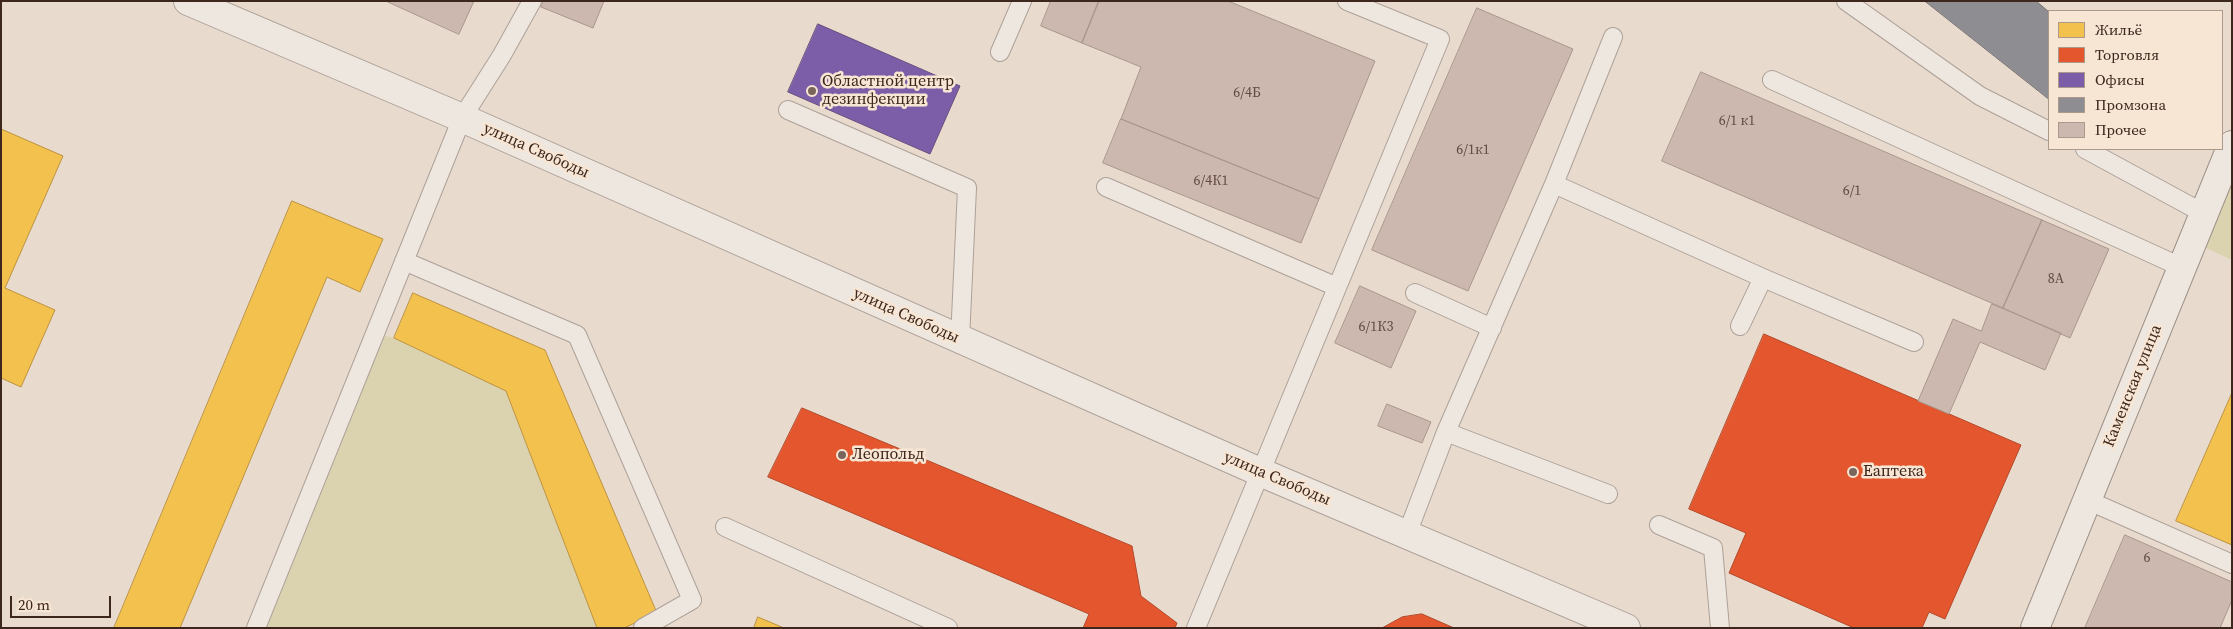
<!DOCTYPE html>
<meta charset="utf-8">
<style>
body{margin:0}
#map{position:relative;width:2233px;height:629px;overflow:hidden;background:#e8dbce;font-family:"Source Serif 4",serif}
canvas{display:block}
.frame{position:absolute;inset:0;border:2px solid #3d261d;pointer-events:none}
.legend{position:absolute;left:2048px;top:10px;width:175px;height:140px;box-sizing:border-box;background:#f8e6d4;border:1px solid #ad998b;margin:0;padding:6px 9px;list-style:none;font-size:15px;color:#3d261d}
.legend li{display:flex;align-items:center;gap:10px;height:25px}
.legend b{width:25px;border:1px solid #ad998b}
.scale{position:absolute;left:10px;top:596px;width:101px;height:22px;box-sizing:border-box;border:2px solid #3d261d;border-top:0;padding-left:6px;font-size:15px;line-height:18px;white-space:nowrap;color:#3d261d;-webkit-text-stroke:4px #f8e6d4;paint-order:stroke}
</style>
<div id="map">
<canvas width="2233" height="629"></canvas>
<div class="frame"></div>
<ul class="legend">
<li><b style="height:14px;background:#f2c14e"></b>Жильё</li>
<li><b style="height:14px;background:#e4572e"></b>Торговля</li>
<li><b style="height:14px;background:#7b5ea7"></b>Офисы</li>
<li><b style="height:14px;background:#8d8d92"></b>Промзона</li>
<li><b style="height:14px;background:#ccb8ae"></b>Прочее</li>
</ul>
<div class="scale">20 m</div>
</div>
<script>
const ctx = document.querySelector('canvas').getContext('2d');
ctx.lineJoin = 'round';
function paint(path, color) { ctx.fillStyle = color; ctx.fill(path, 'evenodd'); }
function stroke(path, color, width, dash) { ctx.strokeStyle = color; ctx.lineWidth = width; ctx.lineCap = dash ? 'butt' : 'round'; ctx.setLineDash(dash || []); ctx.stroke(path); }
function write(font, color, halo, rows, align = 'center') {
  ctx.font = font + ' "Source Serif 4",serif'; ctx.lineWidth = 5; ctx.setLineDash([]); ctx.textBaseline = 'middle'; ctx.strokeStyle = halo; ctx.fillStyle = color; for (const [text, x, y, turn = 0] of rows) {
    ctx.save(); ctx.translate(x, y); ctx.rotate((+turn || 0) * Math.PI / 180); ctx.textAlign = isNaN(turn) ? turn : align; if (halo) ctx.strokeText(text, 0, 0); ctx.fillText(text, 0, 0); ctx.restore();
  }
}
const green = new Path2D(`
 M2232 183V260L2204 247Z
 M375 333 394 338 506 391 597 628H256Z`);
const homes = new Path2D(`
 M1 129 63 156 5 288 55 310 21 387 1 378Z
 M292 201 383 239 360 292 327 277 180 628H114Z
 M413 293 545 350 657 613 624 628H597L506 391 394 338Z
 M2232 393V545L2176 521Z
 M758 617 784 628H754Z`);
const shops = new Path2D(`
 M1764 334 2021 445 1945 619 1929 612 1922 628H1854L1729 573 1746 533 1689 509Z
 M802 408 1132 546 1141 596 1177 623 1175 628H1083L1089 614 768 477Z
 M1422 614 1454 628H1382L1402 617Z`);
const offices = new Path2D(`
 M818 24 960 86 930 154 788 92Z`);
const industry = new Path2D(`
 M1925 1H2036L2049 12V99Z`);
const building = new Path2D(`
 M386 1H474L459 34Z
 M544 1H604L593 28 541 7Z
 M1051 1H1099L1082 43 1041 26Z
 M1099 1H1228L1375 61 1319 199 1121 119 1141 67 1082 43Z
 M1477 8 1573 49 1468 291 1372 250Z
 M1701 72 2042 220 2003 308 1662 161Z
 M1121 119 1319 199 1301 243 1103 163Z
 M2042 220 2109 249 2070 338 2003 308Z
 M1360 286 1416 311 1391 368 1335 343Z
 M1992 304 2061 333 2045 370 1980 342 1949 414 1918 401 1953 319 1981 331Z
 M1387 404 1431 422 1422 443 1378 426Z
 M2125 535 2232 582V600L2220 628H2085Z`);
const lane = new Path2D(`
 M1846 1 1980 96 2049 131
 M1000 52 1022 1
 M1772 80 2181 267
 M788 110 967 188 960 340
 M2085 149 2203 213
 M1554 184 1613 37
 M1106 187 1337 287
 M404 261 577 335 692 600 643 628
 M1415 293 1492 328
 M1740 326 1763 278
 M1446 432 1608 494
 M2087 500 2232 564
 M1659 525 1713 548 1720 628
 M725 527 948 628
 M1407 534 1446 432 1554 184 1763 278 1914 342
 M256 628 462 118 502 55 532 1
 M1196 628 1440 39 1347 1`);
const street = new Path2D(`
 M188 1 462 118 1260 472 1626 628`);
const secondary = new Path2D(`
 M2035 628 2232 145`);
const markers = [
 [812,91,5,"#79655b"],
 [842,455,5,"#79655b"],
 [1853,472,5,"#79655b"]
];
const numberNames = [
 ["6/4Б",1247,93],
 ["6/1 к1",1737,121],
 ["6/1к1",1473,150],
 ["6/4К1",1211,181],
 ["6/1",1852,191],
 ["8А",2056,279],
 ["6/1К3",1376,327],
 ["6",2147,558]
];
const poiNames = [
 ["Областной центр",822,82],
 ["дезинфекции",822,100],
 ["Леопольд",852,455],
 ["Еаптека",1863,472]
];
const streetNames = [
 ["улица Свободы",536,151,24],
 ["улица Свободы",906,316,24],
 ["Каменская улица",2133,386,-68],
 ["улица Свободы",1277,479,23]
];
paint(green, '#dbd3af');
paint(homes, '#f2c14e');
stroke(homes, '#bc923f', 1);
paint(shops, '#e4572e');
stroke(shops, '#b24829', 1);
paint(offices, '#7b5ea7');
stroke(offices, '#684d7e', 1);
paint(industry, '#8d8d92');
stroke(industry, '#756e6f', 1);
paint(building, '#ccb8ae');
stroke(building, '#a8968d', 1);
stroke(lane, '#ada097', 20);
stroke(street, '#ada097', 30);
stroke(secondary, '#9d9086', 30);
stroke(lane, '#eee7e0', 18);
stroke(street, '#eee7e0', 28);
stroke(secondary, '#eee7e0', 28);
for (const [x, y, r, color] of markers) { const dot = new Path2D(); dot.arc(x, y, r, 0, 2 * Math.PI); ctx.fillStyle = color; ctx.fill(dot); stroke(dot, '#f8e6d4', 2); }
write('14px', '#614a41', null, numberNames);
write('16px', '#3d261d', '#f8e6d4', poiNames, 'left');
write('16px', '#3d261d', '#f8e6d4', streetNames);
</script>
